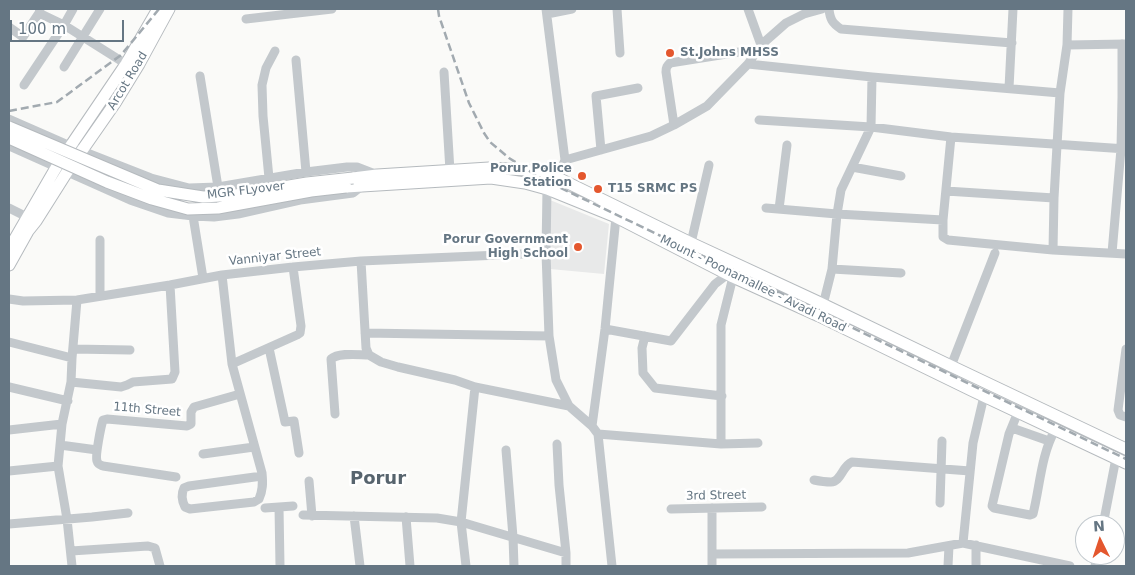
<!DOCTYPE html>
<style>
body{margin:0}
#map{position:relative;width:1135px;height:575px;overflow:hidden;background:#fafaf8;font-family:"DejaVu Sans",sans-serif}
canvas{display:block}
.frame{position:absolute;inset:0;border:10px solid #657683;pointer-events:none}
.north{position:absolute;left:1075px;top:515px;width:50px;height:50px;box-sizing:border-box;background:#fff;border:1px solid #c1c8cd;border-radius:50%;rotate:356deg;font-size:14px;font-weight:700;line-height:20px;text-align:center;color:#657683}
.north::after{content:'';display:block;margin:auto;width:18px;height:22px;background:#e4572e;clip-path:polygon(50% 0,100% 100%,50% 72%,0 100%)}
.scale{position:absolute;left:10px;top:20px;width:114px;height:22px;box-sizing:border-box;border:2px solid #657683;border-top:0;padding-left:6px;font-size:15px;line-height:18px;white-space:nowrap;color:#657683;-webkit-text-stroke:4px #fff;paint-order:stroke}
</style>
<div id="map">
<canvas width="1135" height="575"></canvas>
<div class="frame"></div>
<div class="north">N</div>
<div class="scale">100 m</div>
</div>
<script>
const ctx = document.querySelector('canvas').getContext('2d');
ctx.lineJoin = 'round';
function paint(path, color) { ctx.fillStyle = color; ctx.fill(path, 'evenodd'); }
function stroke(path, color, width, dash) { ctx.strokeStyle = color; ctx.lineWidth = width; ctx.lineCap = dash ? 'butt' : 'round'; ctx.setLineDash(dash || []); ctx.stroke(path); }
function write(font, color, halo, rows, align = 'center') {
  ctx.font = font + ' "DejaVu Sans",sans-serif'; ctx.lineWidth = 5; ctx.setLineDash([]); ctx.textBaseline = 'middle'; ctx.strokeStyle = halo; ctx.fillStyle = color; for (const [text, x, y, turn = 0] of rows) {
    ctx.save(); ctx.translate(x, y); ctx.rotate((+turn || 0) * Math.PI / 180); ctx.textAlign = isNaN(turn) ? turn : align; if (halo) ctx.strokeText(text, 0, 0); ctx.fillText(text, 0, 0); ctx.restore();
  }
}
const built = new Path2D(`
 M550 200 609 224 604 274 550 269Z`);
const minor = new Path2D(`
 M546 9 565 160 558 178
 M617 9 620 53
 M748 9 761 45
 M829 9C830 19 832 23 841 29L1012 43
 M39 13 64 25 126 64
 M547 14 572 9
 M246 19 332 9
 M9 27 23 37 39 13 40 9
 M1067 45 1126 44
 M296 60 306 172
 M748 64 872 77 1060 93
 M64 67 100 9
 M444 72 450 171
 M200 76 218 187
 M24 85 64 25 73 9
 M1009 88 1013 9
 M9 119 82 151 151 178 189 188 218 187 306 172 347 167H357L375 174
 M759 120 871 127 951 137 1126 149
 M674 125 666 72C666 67 667 66 670 63L739 52
 M951 137 943 220V237L948 240 1053 250 1126 254
 M9 146 130 200 168 213 193 216 214 217 238 214 300 200 353 193 362 186
 M601 150 596 96 638 88
 M565 160 651 136 674 125 707 106 748 64 761 45 786 23 804 14 822 9
 M852 167 901 176
 M269 178 263 116 262 85 266 68 275 51
 M547 189 546 253 549 336 556 380 569 406 592 426 598 434 721 444 758 443
 M946 191 1054 198
 M9 208 27 217
 M766 208 837 214 943 220
 M779 209 787 145
 M193 216 203 278
 M100 240V295
 M691 243 709 165
 M1053 250 1054 198 1060 93 1067 45 1068 9
 M1112 253 1121 149 1122 97V44
 M361 261 366 348 369 355 381 362 398 367 455 380 475 387 569 406
 M832 269 901 273
 M222 275 232 364 262 473C263 483 263 490 259 499L254 502 190 509 185 507C182 501 181 494 184 488L189 486 262 476
 M9 299 23 301 77 300 170 285 222 275 293 267 361 261 546 253
 M823 305 832 269 837 214 841 190 871 127 872 77
 M605 329 671 341 715 284 728 274
 M365 333 549 336
 M645 336 642 348 643 373 655 388 722 396
 M9 342 72 358
 M269 348 285 422 294 421 299 453
 M73 349 130 350
 M1126 349 1118 410 1120 415 1126 417
 M232 364 297 335 300 333 301 326 293 267
 M951 366 995 253
 M71 382 121 387 127 385 133 382 172 379 175 372 170 285
 M9 387 68 401
 M1018 412 1009 434 992 506 994 508 1030 515 1033 514C1040 486 1041 455 1055 430
 M335 414 331 359C339 352 359 355 369 355
 M592 426 605 329 616 217
 M1012 428 1049 441
 M9 430 62 424
 M598 434 612 566
 M557 444 559 485 566 553V566
 M721 444V325L733 277
 M60 445 97 450
 M506 450 513 537 514 566
 M203 454 254 447
 M9 471 58 466
 M176 477 103 466C101 465 98 465 97 461 95 456 101 426 103 420L107 419 187 426 191 424V412L194 407 240 394
 M814 480C819 481 826 482 831 482 841 482 842 466 852 462L970 471
 M309 481 312 516
 M940 503 942 441
 M279 507 280 566
 M265 508 293 506
 M671 509 762 507
 M303 515 437 518 461 522 566 553
 M354 516 360 566
 M406 517 410 566
 M9 524 92 517 128 513
 M1103 525 1116 458
 M963 543 973 443 984 396
 M976 545V566
 M71 551 148 546 155 548 160 566
 M712 554 908 553 963 543 1070 566
 M72 566 67 519 58 466 62 424 71 382 72 358 77 300
 M466 566 461 522 475 387
 M712 566V508
 M948 566 949 546
 M1095 566 1097 555`);
const major = new Path2D(`
 M353 178 377 175 489 168 527 170 558 178 691 243 816 301 951 366 1126 449
 M346 187 491 178 525 183 547 189 616 217 733 277 819 316 973 391 1126 463
 M9 249 57 166 126 64 158 9
 M9 265 28 231 36 221 67 172 115 103 139 64 169 9`);
const rail = new Path2D(`
 M438 9 439 16 469 103 484 133 490 142 509 158 542 179 1126 459
 M9 111 57 102 121 55 159 9`);
const majorBridge = new Path2D(`
 M9 127 158 190 203 197 236 195 307 183 353 178
 M9 138 107 182 152 199 188 209 218 208 311 191 346 187`);
const markers = [
 [670,53,5,"#e4572e"],
 [582,176,5,"#e4572e"],
 [598,189,5,"#e4572e"],
 [578,247,5,"#e4572e"]
];
const poiNames = [
 ["St.Johns MHSS",680,53],
 ["Porur Police",572,169,"right"],
 ["Station",572,183,"right"],
 ["T15 SRMC PS",608,189],
 ["Porur Government",568,240,"right"],
 ["High School",568,254,"right"]
];
const streetNames = [
 ["Arcot Road",128,81,-59],
 ["MGR FLyover",246,191,-7],
 ["Vanniyar Street",275,257,-6],
 ["Mount - Poonamallee - Avadi Road",753,284,26],
 ["11th Street",147,410,5],
 ["3rd Street",716,496,-1]
];
const districtNames = [
 ["Porur",378,479]
];
paint(built, '#e8e9e9');
stroke(major, '#b5babe', 13);
stroke(minor, '#c3c8cc', 9);
stroke(major, '#fff', 11);
stroke(rail, '#a2aab0', 2.5, [8, 4]);
stroke(majorBridge, '#b5babe', 13, []);
stroke(majorBridge, '#fff', 11);
for (const [x, y, r, color] of markers) { const dot = new Path2D(); dot.arc(x, y, r, 0, 2 * Math.PI); ctx.fillStyle = color; ctx.fill(dot); stroke(dot, '#fff', 2); }
write('bold 12px', '#657683', '#fff', poiNames, 'left');
write('12px', '#657683', '#fff', streetNames);
write('bold 18px', '#57646e', '#fff', districtNames);
</script>
